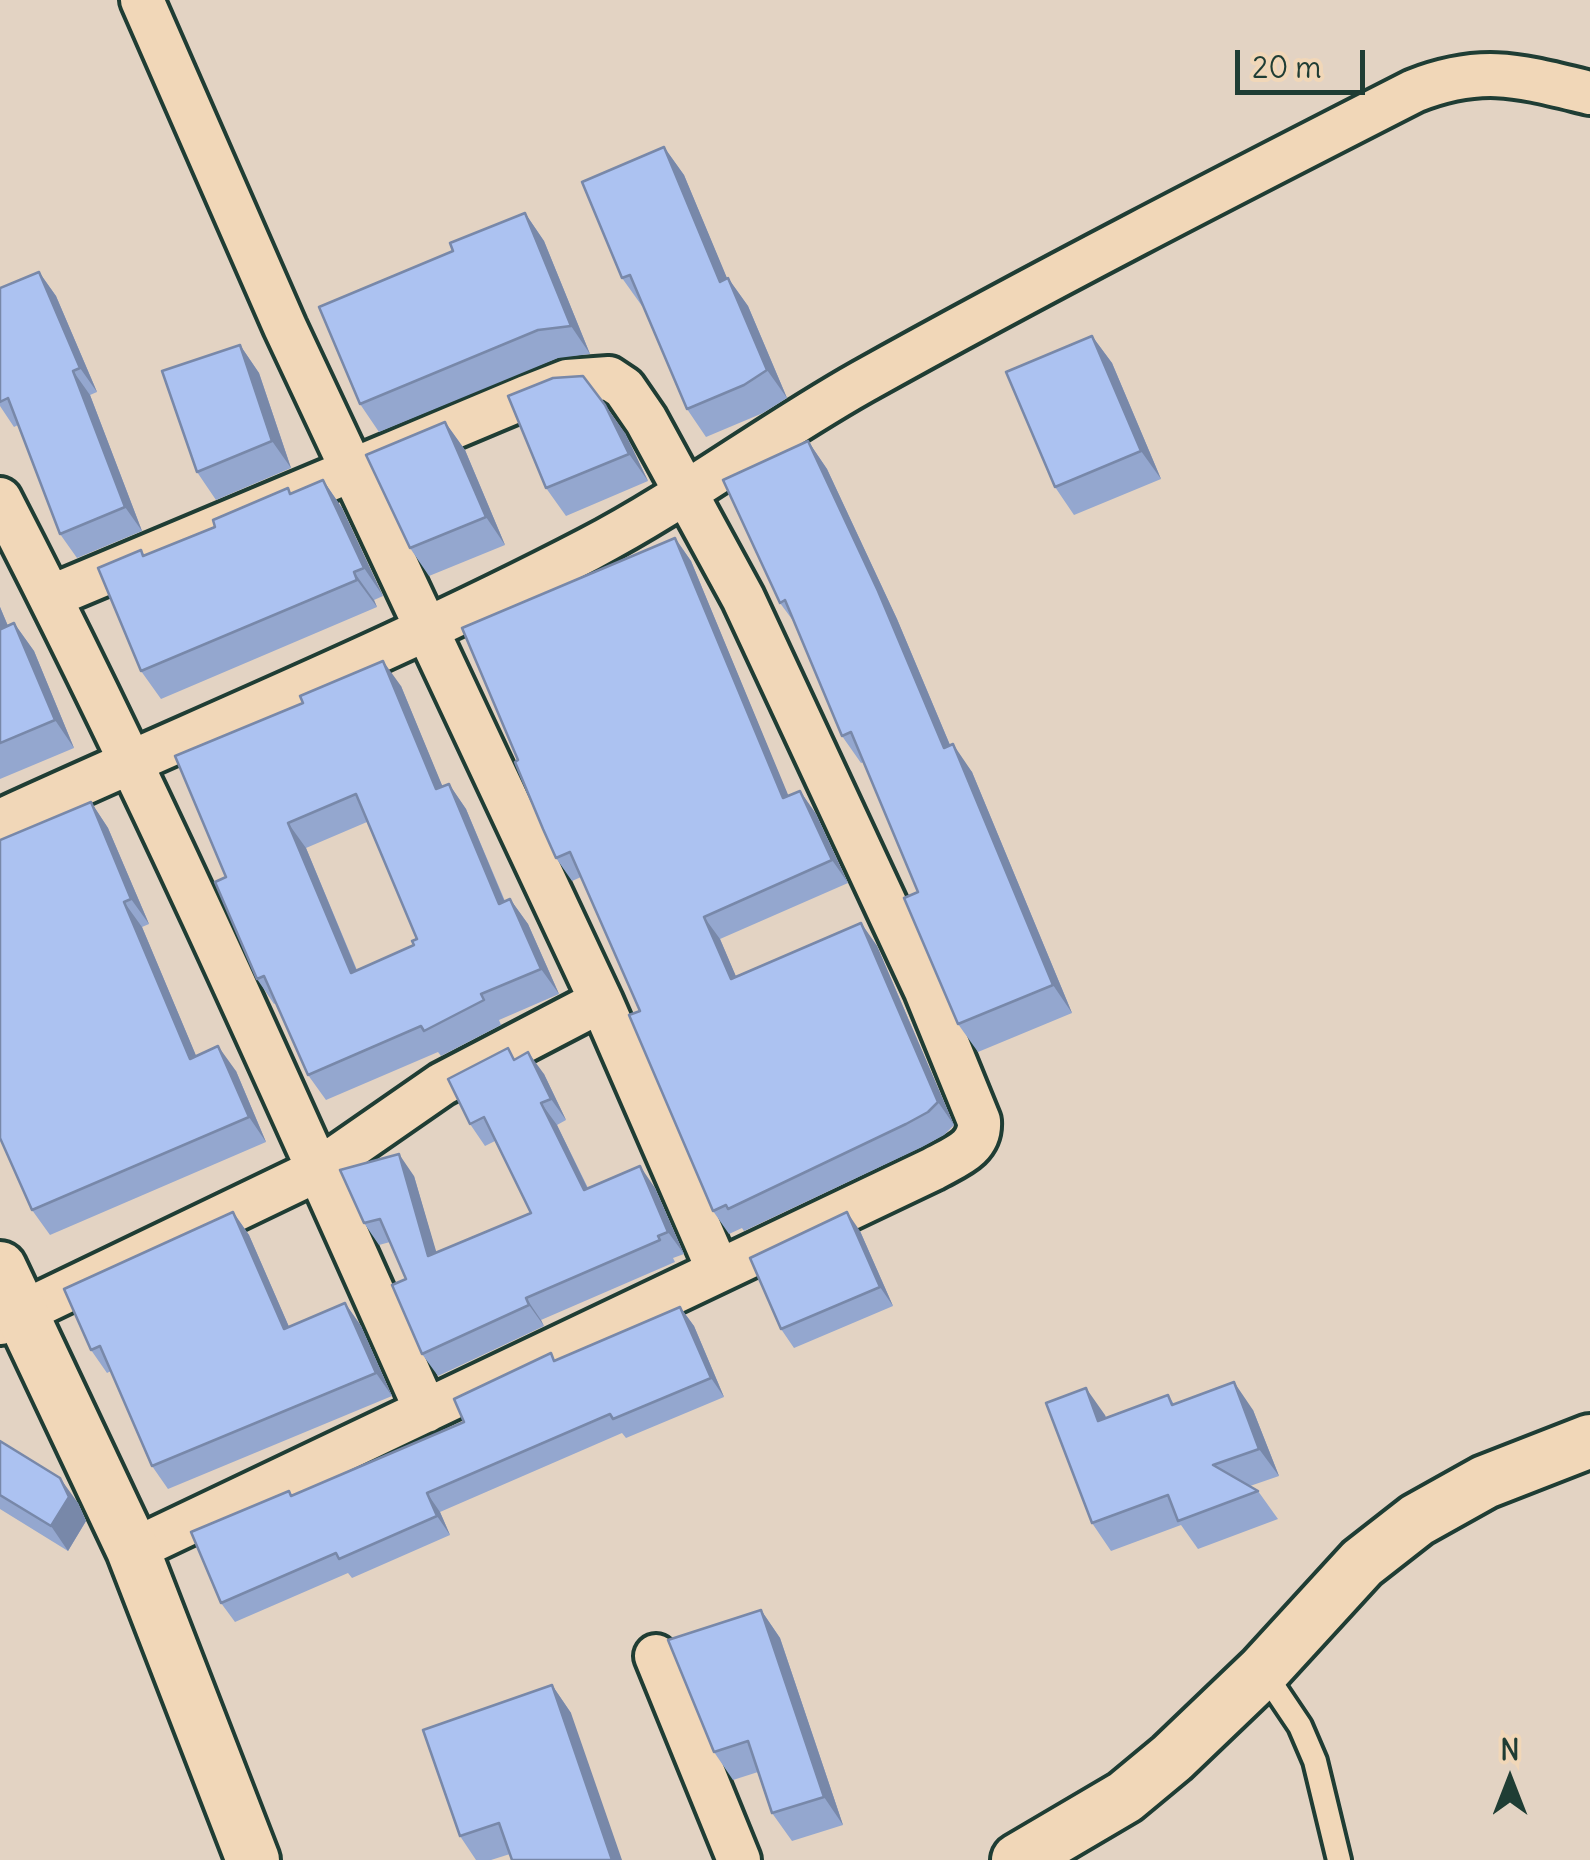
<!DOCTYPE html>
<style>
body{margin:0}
#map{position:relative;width:1590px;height:1860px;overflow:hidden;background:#e3d3c3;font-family:Delius,sans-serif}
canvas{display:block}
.north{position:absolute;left:1460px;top:1730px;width:100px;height:100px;-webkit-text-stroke:8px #f1d7b8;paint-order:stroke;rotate:0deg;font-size:28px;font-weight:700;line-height:40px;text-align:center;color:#1f3d34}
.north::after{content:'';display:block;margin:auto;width:35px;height:45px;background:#1f3d34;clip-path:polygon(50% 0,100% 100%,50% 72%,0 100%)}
.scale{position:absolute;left:1235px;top:50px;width:130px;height:45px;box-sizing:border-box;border:5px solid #1f3d34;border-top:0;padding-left:12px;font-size:30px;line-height:35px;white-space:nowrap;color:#1f3d34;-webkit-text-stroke:8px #f1d7b8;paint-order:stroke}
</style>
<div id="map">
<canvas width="1590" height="1860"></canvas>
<div class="north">N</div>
<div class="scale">20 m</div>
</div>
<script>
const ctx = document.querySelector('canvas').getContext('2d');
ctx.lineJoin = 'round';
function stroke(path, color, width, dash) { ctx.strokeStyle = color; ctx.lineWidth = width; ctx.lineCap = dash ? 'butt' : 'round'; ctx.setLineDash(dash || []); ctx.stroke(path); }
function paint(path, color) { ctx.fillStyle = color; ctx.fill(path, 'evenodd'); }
const service = new Path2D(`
 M1263 1671 1300 1726 1315 1761 1339 1860`);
const minor = new Path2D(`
 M142 0 285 327 601 1001 718 1270
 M0 499C154 797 289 1104 426 1411
 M50 597 526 397 567 381 609 378 624 388 646 420 743 598 926 991 979 1121C981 1149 954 1157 933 1169L133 1550
 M0 821C196 731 397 649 589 549 683 500 768 435 862 382 1043 281 1228 186 1414 91 1483 64 1520 76 1590 93
 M0 1323 318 1170 442 1084 601 1001
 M656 1656 739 1860`);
const tertiary = new Path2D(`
 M0 1268 133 1550 253 1860
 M1018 1860 1125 1797 1172 1758 1263 1671 1362 1563 1417 1520 1485 1482 1590 1441`);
const wall = new Path2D(`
 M664 147 684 175 727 279 728 278 748 306 787 398 763 413 706 437 687 409 643 305 642 306 622 278Z
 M525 213 544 241 590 354 558 358 379 432 360 404 453 251Z
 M39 272 56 296 97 392 90 395 142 531 77 558 60 534 18 425 14 427 0 406V288Z
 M1092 336 1112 363 1161 479 1074 515 1055 487Z
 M240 345 259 373 291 468 216 500 197 472Z
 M445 422 465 450 505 545 429 576 410 548Z
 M625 433 648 481 566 516 546 488Z
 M808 441 827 469 897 619 950 745 972 772 1072 1013 978 1052 958 1024 918 892 864 762 861 763 842 736 794 622 780 603Z
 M323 480 342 508 383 596 374 600 377 607 161 699 141 671V550L145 556Z
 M675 538 691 561 788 796 800 791 816 814 848 883 720 939 736 977 861 923 877 946 954 1125 944 1135 922 1147 744 1231 742 1228 729 1234 713 1211 640 1011 581 877 572 881 556 858 518 760Z
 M0 607 8 626 14 623 34 651 74 748 0 779Z
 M401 686 442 786 449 784 466 809 505 901 510 899 528 924 559 994 499 1020 501 1025 441 1056 438 1052 326 1100 308 1075 276 1003 274 1004 257 979 226 877 303 703ZM367 822 417 939 414 945 357 970 306 848Z
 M91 802 108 828 149 924 142 927 196 1056 236 1071 266 1142 50 1235 32 1210Z
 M516 1059 544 1074 566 1120 557 1125 588 1188H655L684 1254 673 1258 675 1262 541 1320 544 1326 438 1376 422 1354 406 1279 390 1242 379 1245 364 1223 414 1176 436 1253 531 1213 495 1141 485 1146 470 1124Z
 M233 1212 249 1235 289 1327 345 1303 361 1326 392 1396 168 1489 152 1466 111 1371 107 1373 91 1350Z
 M860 1231 893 1306 794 1348 781 1329Z
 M680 1307 694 1326 724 1397 626 1438 622 1433 440 1512 450 1535 352 1578 348 1573 235 1622 221 1603 289 1491 292 1495 464 1422 556 1361Z
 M1168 1395 1174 1404 1253 1410 1279 1476 1250 1486 1258 1491 1278 1519 1198 1549 1181 1525 1111 1551 1092 1523 1105 1415 1106 1418Z
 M0 1441 78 1503 86 1521 68 1551 0 1509Z
 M761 1610 780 1638 843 1825 792 1841 772 1813 758 1772 733 1780 714 1752Z
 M552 1685 571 1713 510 1854 491 1860H476L460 1836Z`);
const shadedWall = new Path2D(`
 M664 147 684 175 740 309 720 282Z
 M525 213 544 241 590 354 571 326Z
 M39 272 56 296 97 392 80 368Z
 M728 278 748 306 787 398 767 370Z
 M1092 336 1112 363 1161 479 1141 451Z
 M240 345 259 373 291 468 272 441Z
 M73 371 90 395 142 531 125 507Z
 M605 405 625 433 648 481 629 454Z
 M445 422 465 450 505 545 486 517Z
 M808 441 827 469 897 619 963 776 944 748Z
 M323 480 342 508 383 596 364 568Z
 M675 538 691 561 799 821 783 798Z
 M354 572 374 600 377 607 357 580Z
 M0 607 21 657 0 626Z
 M14 623 34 651 74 748 55 720Z
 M383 661 401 686 454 814 436 789Z
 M953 744 972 772 1072 1013 1053 985Z
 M449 784 466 809 516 929 499 904Z
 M800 791 816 814 848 883 832 860Z
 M91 802 108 828 149 924 131 899Z
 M288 823 306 848 368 998 351 973Z
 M510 899 528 924 559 994 541 969Z
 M124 902 142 927 208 1084 190 1059Z
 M704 917 720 939 747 1002 731 979Z
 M861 923 877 946 954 1125 938 1102Z
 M218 1046 236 1071 266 1142 249 1117Z
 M528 1052 544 1074 566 1120 551 1099Z
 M541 1103 557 1125 599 1212 584 1190Z
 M399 1154 414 1176 444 1278 428 1256Z
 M640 1166 655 1188 684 1254 668 1232Z
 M233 1212 249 1235 300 1352 284 1329Z
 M847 1212 860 1231 893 1306 880 1287Z
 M526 1298 541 1320 544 1326 529 1305Z
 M345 1303 361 1326 392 1396 376 1373Z
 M680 1307 694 1326 724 1397 711 1378Z
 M1234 1382 1253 1410 1279 1476 1259 1449Z
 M1086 1388 1105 1415 1117 1449 1098 1421Z
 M60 1478 78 1503 86 1521 68 1551 51 1526Z
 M427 1493 440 1512 450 1535 437 1516Z
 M761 1610 780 1638 843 1825 824 1797Z
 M552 1685 571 1713 622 1860H612Z`);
const building = new Path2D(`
 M664 147 720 282 728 278 767 370 744 385 687 409 630 275 622 278 582 182Z
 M525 213 571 326 538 330 360 404 319 307 453 251 450 243Z
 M39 272 80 368 73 371 125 507 60 534 8 398 0 402V288Z
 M1092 336 1141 451 1055 487 1006 372Z
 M240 345 272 441 197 472 162 371Z
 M583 376 605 405 629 454 546 488 508 396 553 378Z
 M445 422 486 517 410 548 366 455Z
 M808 441 878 591 944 748 953 744 1053 985 958 1024 904 898 918 892 851 732 842 736 785 600 780 603 723 480Z
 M323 480 364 568 354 572 357 580 141 671 98 568 141 550 143 556 215 527 213 520 288 488 290 494Z
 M675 538 783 798 800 791 832 860 704 917 731 979 861 923 938 1102 928 1112 906 1124 728 1209 726 1205 713 1211 629 1015 640 1011 570 852 556 858 543 829 515 762 518 760 462 628Z
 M14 623 55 720 0 743V626L1 629Z
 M383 661 436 789 449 784 499 904 510 899 541 969 481 994 484 1000 424 1031 421 1026 308 1075 264 976 257 979 215 882 226 877 175 756 303 703 300 696ZM356 794 417 939 412 941 414 945 351 973 288 823Z
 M91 802 131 899 124 902 190 1059 218 1046 249 1117 32 1210 0 1138V840Z
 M508 1048 514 1060 528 1052 551 1099 541 1103 584 1190 640 1166 668 1232 658 1236 660 1240 526 1298 529 1305 422 1354 392 1285 406 1279 380 1219 364 1223 340 1170 399 1154 428 1256 531 1213 484 1117 470 1124 448 1079Z
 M233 1212 284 1329 345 1303 376 1373 152 1466 100 1346 91 1350 64 1289Z
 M847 1212 880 1287 781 1329 750 1258Z
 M680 1307 711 1378 613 1419 610 1414 427 1493 437 1516 339 1559 336 1553 221 1603 191 1532 289 1491 291 1496 464 1422 454 1399 551 1353 554 1361Z
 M1234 1382 1259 1449 1213 1465 1258 1491 1178 1521 1168 1495 1092 1523 1046 1403 1086 1388 1098 1421 1168 1395 1172 1405Z
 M0 1441 60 1478 69 1497 51 1526 0 1495Z
 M761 1610 824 1797 772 1813 748 1741 714 1752 668 1640Z
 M552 1685 612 1860H512L499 1823 460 1836 423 1730Z`);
stroke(service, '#1f3d34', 30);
stroke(minor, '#1f3d34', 50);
stroke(tertiary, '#1f3d34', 60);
stroke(service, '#f1d7b8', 22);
stroke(minor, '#f1d7b8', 42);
stroke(tertiary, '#f1d7b8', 52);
paint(wall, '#94a7cf');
paint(shadedWall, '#7888a9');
paint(building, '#acc2f1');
stroke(building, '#7888a9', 2.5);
</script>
